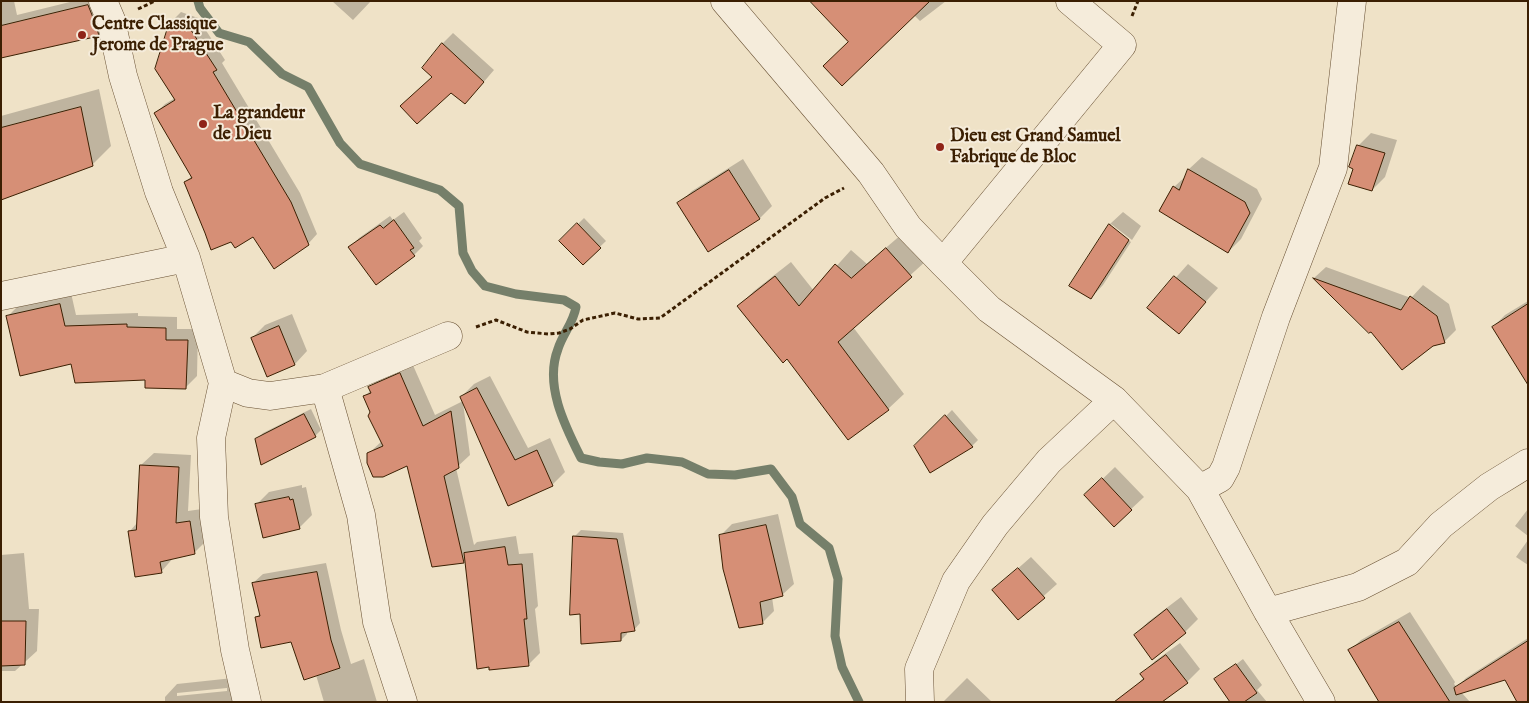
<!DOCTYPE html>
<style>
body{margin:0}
#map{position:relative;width:1529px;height:703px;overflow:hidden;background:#efe2c7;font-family:"IM FELL English",serif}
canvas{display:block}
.frame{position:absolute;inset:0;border:2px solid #3b1f02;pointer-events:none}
</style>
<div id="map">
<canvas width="1529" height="703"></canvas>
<div class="frame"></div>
</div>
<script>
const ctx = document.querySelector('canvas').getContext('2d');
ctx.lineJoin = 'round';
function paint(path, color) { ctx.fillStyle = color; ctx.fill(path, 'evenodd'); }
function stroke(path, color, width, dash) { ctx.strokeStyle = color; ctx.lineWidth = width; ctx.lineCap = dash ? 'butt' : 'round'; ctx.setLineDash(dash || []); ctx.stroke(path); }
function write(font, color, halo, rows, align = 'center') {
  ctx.font = font + ' "IM FELL English",serif'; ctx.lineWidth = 4; ctx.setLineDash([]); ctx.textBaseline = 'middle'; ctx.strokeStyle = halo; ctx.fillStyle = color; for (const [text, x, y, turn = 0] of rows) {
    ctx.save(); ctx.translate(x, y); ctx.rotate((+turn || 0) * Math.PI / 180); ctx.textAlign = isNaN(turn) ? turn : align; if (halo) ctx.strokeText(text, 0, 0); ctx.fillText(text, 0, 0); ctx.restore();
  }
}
const shadow = new Path2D(`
 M1 1H14L17 15 74 1H101L109 25 98 35 1 57Z
 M332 1H371L353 20Z
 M814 1H946L920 21 914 15 850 42Z
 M181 12 198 18 225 60 222 63 300 193 317 234 308 244 253 235 185 182 192 176 156 113 165 104 175 98 171 22Z
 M453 33 494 70 476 91 433 76 442 44Z
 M99 89 111 146 92 165 1 198V116Z
 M1371 133 1397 140 1385 177 1372 190 1355 168 1358 146Z
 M1202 157 1257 189 1262 199 1241 239 1228 252 1174 187 1187 175 1189 169Z
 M743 159 772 206 760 218 679 203 692 191Z
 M404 212 422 238 419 241 423 246 414 255 350 247 359 238 390 216 393 220Z
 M1123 212 1141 226 1132 240 1111 224V227L1131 242 1103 285 1091 298 1071 286 1110 224Z
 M584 218 606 241 583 263 561 241Z
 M902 234 926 261 853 327 904 394 888 409 849 438 788 357 739 306 754 291 791 262 814 291 851 250 867 264Z
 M1188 264 1218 288 1179 332 1149 308Z
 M1326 267 1411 298 1423 285 1449 304 1456 330 1444 342 1433 344 1371 330 1369 332 1314 278Z
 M71 293 76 315 138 313V316L177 317V329H198L197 376 186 387 72 363 8 316 19 305Z
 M1528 301V383L1493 327 1505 315Z
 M292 314 307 351 295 364 252 338 265 325Z
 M412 363 435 415 463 401 461 397 474 384 490 376 528 448 550 438 565 472 552 485 509 504 463 403 470 455 456 468 474 545 477 542 516 536 519 554 533 553 538 606 535 609 540 653 528 665 490 666 466 560 464 562 433 566 408 464 368 454 382 441 365 396 371 390 370 387 382 376Z
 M311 409 321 430 315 436 257 439 263 433Z
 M952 410 978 440 972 446H916Z
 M154 453 191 455 188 511 202 509 207 540 194 553 174 557 161 572 129 532 137 523 141 465Z
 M1115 467 1144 497 1114 525 1086 495Z
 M302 485V488L306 487 312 515 299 528 257 504 269 492Z
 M1528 509V536L1515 526Z
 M778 514 794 584 782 595 772 597 774 611 762 623 720 536 732 524Z
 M581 530 623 533 640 623 634 630 627 631V634L621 640 575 536Z
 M1528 540V565L1516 557Z
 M24 553 29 609H39L37 651 15 671H1V555Z
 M1031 557 1057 584 1018 619 1007 578Z
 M326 563 341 630 351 664 364 659 377 702H324L316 675 292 641 256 617 261 613 253 583 263 574Z
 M1181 597 1198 619 1185 632 1135 635 1148 622Z
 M1410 612 1455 682 1454 684 1457 687 1466 678 1528 638V702L1506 679 1461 692 1470 702H1394L1350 650 1361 640Z
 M1180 643 1200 669 1187 682 1131 691 1144 677 1142 674 1155 661Z
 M1243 659 1262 685 1257 690 1267 702H1231L1216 680Z
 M233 678 235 702H165V697L177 684ZM227 688V691L177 696V693Z
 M967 678 992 702H943Z`);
const stream = new Path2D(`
 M198 1 200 8 219 33 249 42 282 74 308 87 340 143 360 164 440 190 459 206 463 253 472 271 485 286 516 294 564 300 576 307C573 324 563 333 558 349 544 385 565 426 581 458L599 462 622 464 647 458 682 462 708 474 735 475 771 469 792 497 800 524 829 548 838 579 835 636 842 667 859 702`);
const building = new Path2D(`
 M810 1H930L842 86 823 66 848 42Z
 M88 5 96 25 99 36 1 58V26Z
 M170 21 189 27 217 70 213 72 291 202 309 245 274 269 253 237 235 248 231 242 211 250 205 233 184 182 192 178 154 113 175 100 155 69Z
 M442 43 484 82 465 104 451 93 417 124 400 106 432 77 422 68Z
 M81 107 93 166 1 200V128Z
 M1357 145 1385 153 1372 191 1348 184 1353 169 1349 167Z
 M1188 169 1245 202 1250 213 1228 253 1159 211 1173 186 1179 190Z
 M729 170 760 219 708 252 677 203Z
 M394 220 414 248 410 250 415 256 376 285 348 247 380 225 383 228Z
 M577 223 601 248 583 265 559 241Z
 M1109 224 1129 240 1091 299 1069 286Z
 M886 248 912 277 838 342 889 410 848 440 787 359 783 363 737 306 775 276 799 306 835 264 851 278Z
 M1174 276 1206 302 1179 334 1147 308Z
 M1313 278 1401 310 1410 296 1437 316 1445 343 1433 346 1402 370 1371 332 1369 333Z
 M60 304 65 326 127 324V327L166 328V340H188L186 389 145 388V380L75 383 71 364 20 376 6 316Z
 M1528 304V385L1492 327Z
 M279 326 295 365 267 377 251 338Z
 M400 373 423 426 451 411 459 468 444 476 464 563 432 567 407 466 383 477H373L367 463V453L383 446 368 416 370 412 363 396 371 393 368 387Z
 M477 388 515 460 537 450 553 486 508 506 460 397Z
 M304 414 316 437 261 465 255 439Z
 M945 415 973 447 930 473 914 446Z
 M140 465 179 467 176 523 190 521 195 554 160 562 162 573 135 577 128 531 136 530Z
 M1102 478 1132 510 1114 527 1084 495Z
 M289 497 290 500 293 499 300 529 263 538 255 504Z
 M766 525 783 596 760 602 763 624 739 628 723 569 719 535Z
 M573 536 617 539 635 631 621 633V641L581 644 580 614 570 615Z
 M505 547 508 565 522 564 527 619H524L529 666 489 670V667L477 669 464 553Z
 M1018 568 1045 598 1018 620 992 590Z
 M317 572 331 640 340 668 304 680 291 642 261 648 255 617 260 616 252 583Z
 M1167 609 1186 633 1152 660 1134 635Z
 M1 621H26L25 665 1 666Z
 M1399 622 1450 702H1379L1348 650Z
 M1528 641V702H1517L1505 680 1456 695 1454 688Z
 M1166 655 1188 683 1162 702H1114L1144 679 1140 674Z
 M1236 664 1257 693 1244 702H1230L1214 679Z`);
const path = new Path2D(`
 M138 9 155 1
 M1132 16 1138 1
 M476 327 496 320 527 332 548 334 559 333 570 329 583 320 615 313 638 319 660 318 825 198 844 188`);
const minor = new Path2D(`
 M103 1 111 20 123 76 159 192 186 258
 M725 1 871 173 908 227 943 263 989 309 1114 400 1200 489 1268 612 1321 702
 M943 263 1122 45 1070 1
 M1 296 186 258 223 383 248 393 270 396 325 388 448 336
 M223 383 211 438 214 517 235 650 247 702
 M325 388 361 515 377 622 403 702
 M1200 489 1220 478 1226 467 1276 317 1333 168 1352 1
 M1268 612 1358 587 1407 562 1441 525 1489 487 1528 463
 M920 702 919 669 956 581 995 525 1049 461 1114 400`);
const markers = [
 [82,35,5,"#8f2418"],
 [203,124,5,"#8f2418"],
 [940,147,5,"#8f2418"]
];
const poiNames = [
 ["Centre Classique",92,25],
 ["Jerome de Prague",92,46],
 ["La grandeur",213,114],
 ["de Dieu",213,135],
 ["Dieu est Grand Samuel",950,137],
 ["Fabrique de Bloc",950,158]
];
paint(shadow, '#0003');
stroke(stream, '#757f6a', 9);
paint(building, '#d68f76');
stroke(building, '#3b1f02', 1);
stroke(minor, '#685033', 29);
stroke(path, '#3b1f02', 3, [4, 2.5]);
stroke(minor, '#f5ecdb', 28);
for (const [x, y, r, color] of markers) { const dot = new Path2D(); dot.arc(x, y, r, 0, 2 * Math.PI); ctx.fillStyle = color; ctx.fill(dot); stroke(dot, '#f5ecdb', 2); }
write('bold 18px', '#3b1f02', '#f5ecdb', poiNames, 'left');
</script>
